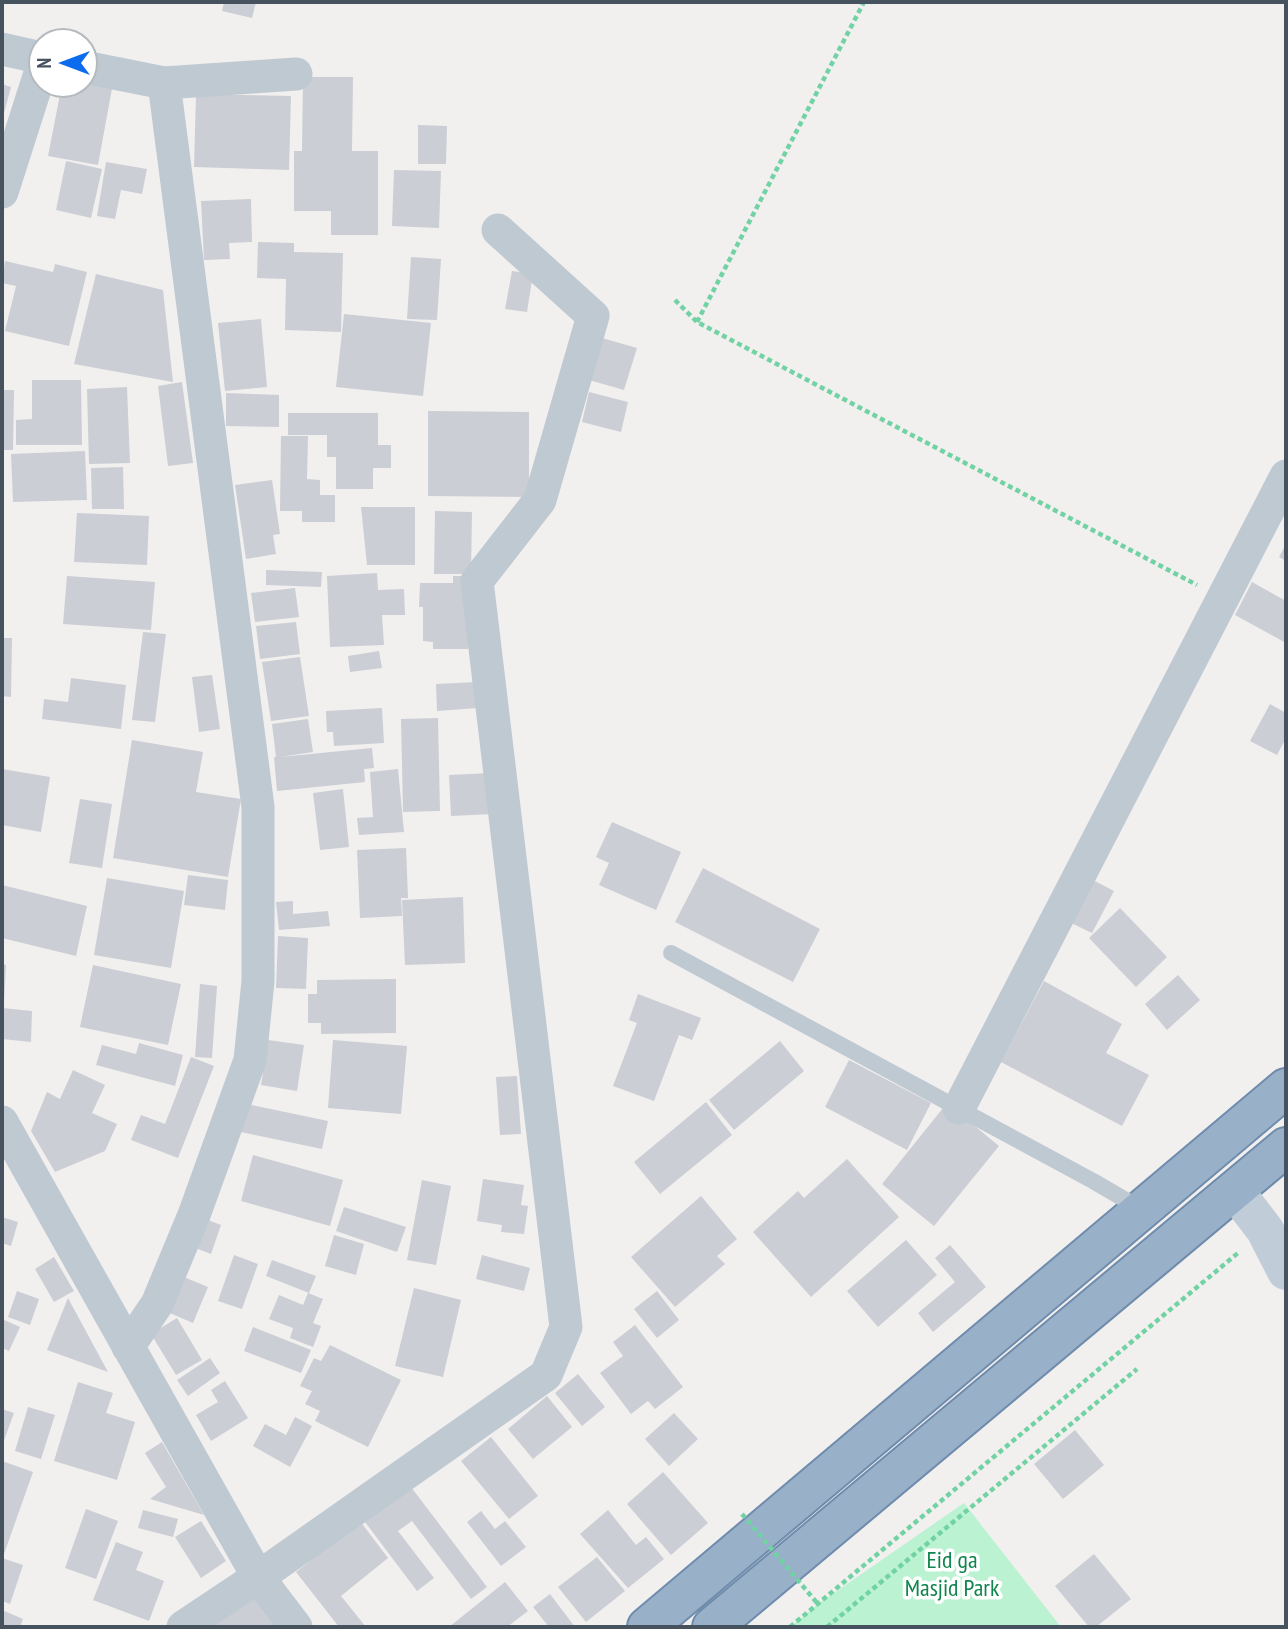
<!DOCTYPE html>
<style>
body{margin:0}
#map{position:relative;width:1288px;height:1629px;overflow:hidden;background:#f2efef;font-family:"PT Sans Narrow",sans-serif}
canvas{display:block}
.frame{position:absolute;inset:0;border:4px solid #46525e;pointer-events:none}
.north{position:absolute;left:28px;top:28px;width:70px;height:70px;box-sizing:border-box;background:#fff;border:2px solid #b5babf;border-radius:50%;rotate:270deg;font-size:19px;font-weight:700;line-height:28px;text-align:center;color:#46525e}
.north::after{content:'';display:block;margin:auto;width:24px;height:32px;background:#0d6cee;clip-path:polygon(50% 0,100% 100%,50% 72%,0 100%)}
</style>
<div id="map">
<canvas width="1288" height="1629"></canvas>
<div class="frame"></div>
<div class="north">N</div>
</div>
<script>
const ctx = document.querySelector('canvas').getContext('2d');
ctx.lineJoin = 'round';
function paint(path, color) { ctx.fillStyle = color; ctx.fill(path, 'evenodd'); }
function stroke(path, color, width, dash) { ctx.strokeStyle = color; ctx.lineWidth = width; ctx.lineCap = dash ? 'butt' : 'round'; ctx.setLineDash(dash || []); ctx.stroke(path); }
function write(font, color, halo, rows, align = 'center') {
  ctx.font = font + ' "PT Sans Narrow",sans-serif'; ctx.lineWidth = 7; ctx.setLineDash([]); ctx.textBaseline = 'middle'; ctx.strokeStyle = halo; ctx.fillStyle = color; for (const [text, x, y, turn = 0] of rows) {
    ctx.save(); ctx.translate(x, y); ctx.rotate((+turn || 0) * Math.PI / 180); ctx.textAlign = isNaN(turn) ? turn : align; if (halo) ctx.strokeText(text, 0, 0); ctx.fillText(text, 0, 0); ctx.restore();
  }
}
const green = new Path2D(`
 M964 1503 1061 1627H790L818 1604Z`);
const building = new Path2D(`
 M224 2H256L252 18 222 11Z
 M84 77 113 83 98 165 48 156 62 84H84Z
 M303 77H353L352 151H378V235H331V211H294V151H302Z
 M2 84 11 87 3 117H2Z
 M196 94 291 96 289 170 194 167Z
 M418 125 447 126 446 164H418Z
 M66 161 102 169 91 218 56 210Z
 M106 162 147 169 142 194 121 190 115 219 97 216Z
 M394 170 441 171 439 228 392 226Z
 M251 199 252 242 229 243 230 259 204 260 201 201Z
 M258 242 294 243V252L343 253 341 332 285 330 286 279 257 278Z
 M411 257 441 259 437 320 407 319Z
 M5 261 53 272 55 264 87 272 69 346 5 331 16 286 2 283Z
 M512 271 533 274 527 312 505 309Z
 M96 274 163 290 173 382 74 364Z
 M344 314 431 323 423 396 336 387Z
 M261 319 267 387 225 391 218 323Z
 M602 338 637 348 624 390 589 380Z
 M32 380H81L82 445H16V420L32 419Z
 M182 382 193 463 168 466 158 386Z
 M127 387 130 463 89 464 87 389Z
 M2 390H14L13 450H2Z
 M589 392 628 402 621 432 582 422Z
 M226 393 279 395V427L226 426Z
 M428 411 529 412V497L428 496Z
 M288 413H378V445H391V468H373V489H336V457H327V435H288Z
 M281 436H308L307 479 320 480V495H335V522H302V511H280Z
 M85 451 87 500 13 502 11 454Z
 M123 467 124 509H92L91 468Z
 M272 480 280 534 273 535 276 554 246 559 235 485Z
 M361 507H415V565H367Z
 M435 511 472 512 471 574H434Z
 M77 513 149 516 147 565 74 562Z
 M1286 544V561L1279 557Z
 M266 570 322 572 321 587 266 585Z
 M377 573 378 590 404 589 405 615H382L384 645 330 647 327 576Z
 M67 576 155 582 151 630 63 624Z
 M453 576H469L468 649H433V642L423 641V607H419L420 583H453Z
 M1252 582 1286 601V643L1235 615Z
 M295 588 299 617 255 622 251 593Z
 M296 622 300 654 260 659 256 626Z
 M143 632 166 634 155 722 132 720Z
 M2 638H12L11 697 2 696Z
 M379 651 382 668 350 672 348 656Z
 M300 657 309 716 271 721 262 662Z
 M212 675 220 729 199 732 192 677Z
 M71 678 126 685 121 729 42 719 44 699 68 702Z
 M476 682 478 708 437 711 436 684Z
 M1270 704 1286 713V738L1277 755 1250 741Z
 M382 708 384 743 334 746 333 732H327L326 711Z
 M438 718 440 811 403 812 401 719Z
 M308 719 313 752 280 757 372 748 374 768 364 769 365 782 277 791 274 757H276L272 724Z
 M132 740 203 752 196 792 241 799 228 877 113 858Z
 M2 769 50 777 41 832 2 825Z
 M398 769 404 832 359 835 357 818 373 817 370 772Z
 M491 773 493 814 451 816 449 775Z
 M343 789 349 847 320 850 313 793Z
 M80 799 112 804 102 868 69 863Z
 M612 822 681 852 656 910 599 885 609 863 596 857Z
 M406 848 408 898H401L402 916 360 918 357 850Z
 M703 868 820 929 793 982 675 922Z
 M188 875 228 880 225 910 184 905Z
 M107 878 184 891 171 968 94 955Z
 M1091 879 1114 891 1092 933 1069 922Z
 M2 885 87 906 76 956 2 938Z
 M463 897 465 963 405 965 402 900Z
 M293 901V914L328 911 330 926 279 930 276 902Z
 M1120 908 1167 957 1136 987 1089 938Z
 M278 936 308 938 306 989 276 988Z
 M2 964 6 965 4 1004H2Z
 M93 965 181 984 168 1045 80 1027Z
 M1178 975 1200 1000 1167 1030 1145 1004Z
 M396 979V1033L321 1034V1023H308V994H317V980Z
 M1044 981 1122 1024 1106 1053 1149 1075 1122 1126 1001 1062Z
 M200 984 217 986 212 1058 195 1057Z
 M638 994 701 1018 692 1040 679 1035 654 1101 613 1086 637 1023 629 1020Z
 M2 1008 32 1011 31 1042 2 1039Z
 M268 1040 304 1045 297 1091 261 1085Z
 M333 1040 407 1046 401 1114 328 1108Z
 M780 1041 804 1071 734 1130 709 1100Z
 M139 1043 183 1055 175 1086 96 1065 102 1045 136 1054Z
 M191 1057 214 1066 178 1158 131 1140 141 1115 165 1124Z
 M849 1060 931 1103 907 1150 825 1107Z
 M73 1070 105 1085 92 1113 117 1124 105 1151 55 1172 31 1131 47 1092 60 1099Z
 M517 1076 521 1134 500 1135 496 1077Z
 M706 1102 732 1135 660 1194 634 1162Z
 M242 1103 328 1121 322 1149 236 1131Z
 M947 1103 999 1146 934 1226 882 1184Z
 M253 1155 343 1180 330 1226 241 1201Z
 M847 1159 899 1217 811 1297 753 1232 798 1191 804 1198Z
 M483 1179 524 1185 521 1205 528 1206 524 1234 501 1232 502 1225 477 1221Z
 M422 1180 451 1186 436 1265 407 1260Z
 M701 1196 737 1239 717 1256 725 1264 675 1307 631 1257Z
 M344 1207 406 1227 397 1252 336 1231Z
 M2 1217 18 1222 11 1246 2 1243Z
 M205 1219 221 1225 211 1254 195 1248Z
 M334 1235 364 1244 356 1275 325 1266Z
 M906 1240 937 1275 878 1327 847 1291Z
 M950 1245 986 1287 933 1332 918 1313 955 1282 935 1258Z
 M234 1255 258 1264 242 1309 218 1301Z
 M482 1255 530 1268 524 1291 476 1279Z
 M54 1257 74 1291 54 1302 35 1269Z
 M272 1260 316 1276 309 1293 266 1276Z
 M179 1275 208 1287 193 1323 165 1311Z
 M414 1288 461 1300 443 1377 395 1366Z
 M17 1291 39 1299 30 1325 8 1317Z
 M657 1291 679 1320 657 1338 634 1309Z
 M308 1293 323 1299 313 1323 321 1326 313 1347 290 1338 293 1328 269 1319 279 1295 303 1305Z
 M68 1298 108 1372 47 1350Z
 M177 1318 202 1360 176 1375 151 1334Z
 M2 1319 20 1327 9 1351 2 1348Z
 M635 1325 683 1387 655 1409 648 1401 631 1414 600 1373 623 1356 613 1342Z
 M253 1327 311 1350 301 1373 244 1351Z
 M330 1345 401 1380 368 1447 315 1421 320 1411 305 1404 312 1391 300 1386 314 1358 321 1361Z
 M210 1358 220 1373 188 1396 177 1380Z
 M578 1374 605 1407 582 1426 555 1393Z
 M225 1381 248 1418 211 1441 196 1415 218 1402 211 1390Z
 M78 1382 113 1393 106 1413 135 1422 117 1480 54 1461Z
 M547 1396 572 1427 533 1459 508 1429Z
 M28 1407 55 1415 41 1459 15 1451Z
 M2 1409 14 1413 2 1446Z
 M674 1413 698 1439 669 1466 645 1439Z
 M295 1417 312 1426 290 1467 253 1446 265 1424 286 1435Z
 M1075 1430 1104 1465 1063 1499 1034 1464Z
 M491 1437 538 1496 509 1519 461 1461Z
 M162 1442 204 1515 150 1499 166 1487 145 1453Z
 M2 1461 33 1472 4 1554 2 1553Z
 M663 1472 708 1523 671 1555 627 1504Z
 M411 1487 487 1587 471 1599 412 1521 398 1531 434 1578 417 1591 365 1522Z
 M86 1509 118 1521 96 1579 65 1568Z
 M143 1510 178 1519 173 1537 138 1528Z
 M608 1510 636 1545 646 1537 664 1559 628 1588 580 1534Z
 M481 1511 495 1529 505 1521 526 1547 501 1566 467 1522Z
 M201 1521 226 1561 201 1578 175 1537Z
 M360 1521 388 1558 341 1596 366 1627H339L296 1572Z
 M116 1542 143 1552 136 1570 164 1581 149 1621 93 1600Z
 M1094 1554 1131 1599 1096 1627H1089L1055 1586Z
 M597 1557 625 1591 586 1622 558 1587Z
 M2 1558 23 1565 10 1604 2 1601Z
 M505 1582 528 1611 507 1627H449Z
 M251 1592 279 1627H206Z
 M550 1594 575 1627H549L533 1607Z
 M2 1610 23 1619 20 1627H2Z`);
const path = new Path2D(`
 M675 300 697 322 1197 585
 M697 322 864 2
 M790 1627 1238 1253
 M827 1627 1137 1369`);
const service = new Path2D(`
 M671 953 1093 1181 1141 1209`);
const minor = new Path2D(`
 M2 49 42 58
 M84 67 164 83 296 74
 M2 192 42 67
 M959 1108 1286 476
 M2 1122 258 1577 296 1627
 M128 1347 157 1304 194 1215 250 1060 258 981V807L164 83
 M183 1627 270 1569 546 1375 566 1327 477 581 540 500 593 316 498 230`);
const secondary = new Path2D(`
 M1235 1191 1265 1230 1286 1271`);
const trunk = new Path2D(`
 M647 1627 1286 1088
 M712 1627 1286 1147`);
const pathBridge = new Path2D(`
 M742 1514 818 1604`);
const parkNames = [
 ["Eid ga",952,1561],
 ["Masjid Park",952,1589]
];
paint(green, '#bbf2d1');
paint(building, '#cbced4');
stroke(trunk, '#6f8cad', 42);
stroke(path, '#71d2a4', 4.5, [5, 3.5]);
stroke(service, '#bfc9d2', 16);
stroke(minor, '#bfc9d2', 33);
stroke(secondary, '#c1ccd9', 38);
stroke(trunk, '#98b0c8', 38);
stroke(pathBridge, '#71d2a4', 4.5, [5, 3.5]);
write('24px', '#11854d', '#fff', parkNames);
</script>
